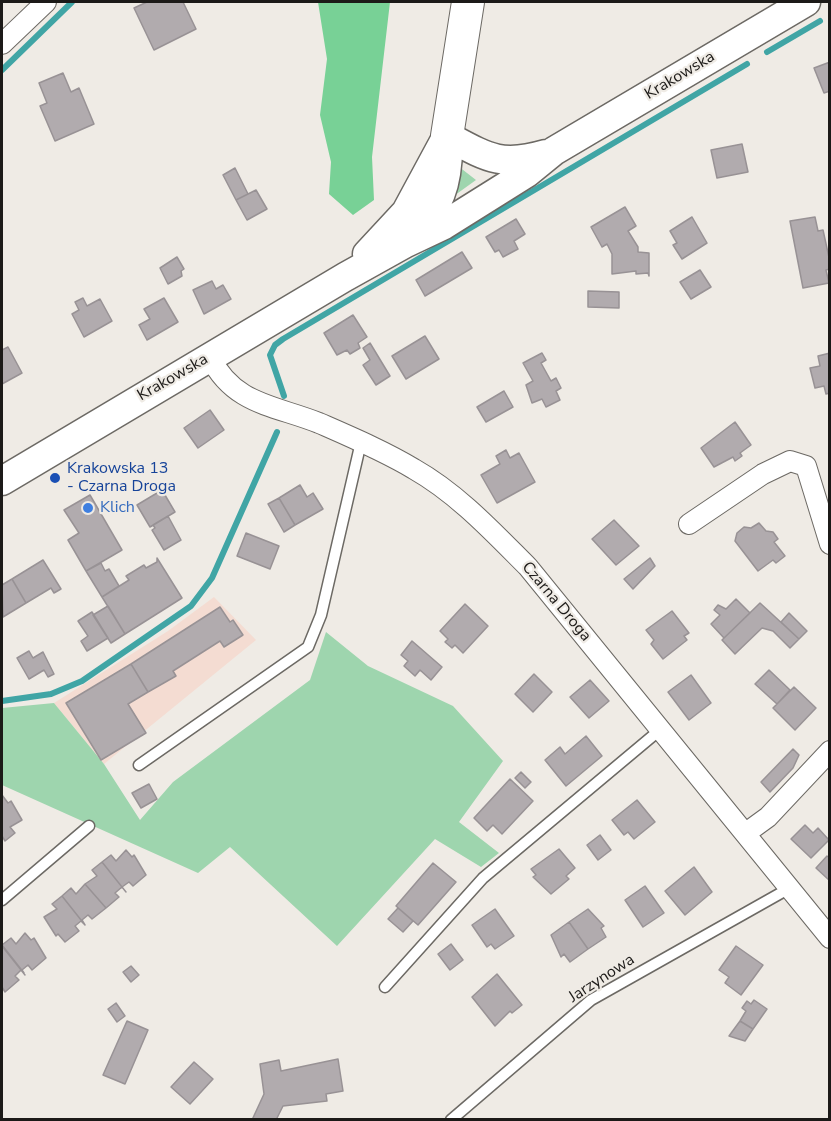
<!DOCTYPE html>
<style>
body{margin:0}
#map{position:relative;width:831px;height:1121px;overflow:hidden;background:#efebe5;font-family:"Nunito Sans",sans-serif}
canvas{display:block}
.frame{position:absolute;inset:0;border:3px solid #1c1a18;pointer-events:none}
</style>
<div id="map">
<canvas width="831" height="1121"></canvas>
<div class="frame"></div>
</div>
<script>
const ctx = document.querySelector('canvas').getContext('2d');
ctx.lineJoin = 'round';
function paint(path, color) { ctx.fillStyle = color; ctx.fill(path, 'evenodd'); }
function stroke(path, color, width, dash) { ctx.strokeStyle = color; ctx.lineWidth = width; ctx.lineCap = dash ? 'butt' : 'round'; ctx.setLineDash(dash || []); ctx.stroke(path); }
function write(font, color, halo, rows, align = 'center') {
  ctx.font = font + ' "Nunito Sans",sans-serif'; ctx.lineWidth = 4.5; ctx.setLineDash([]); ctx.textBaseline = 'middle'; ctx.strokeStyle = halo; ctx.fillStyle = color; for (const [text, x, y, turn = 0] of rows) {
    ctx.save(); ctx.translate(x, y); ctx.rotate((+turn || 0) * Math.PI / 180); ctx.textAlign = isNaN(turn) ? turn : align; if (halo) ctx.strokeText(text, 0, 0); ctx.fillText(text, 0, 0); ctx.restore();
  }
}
const industrial = new Path2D(`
 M214 597 256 640 104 764 54 703 168 631Z`);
const green = new Path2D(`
 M458 166 476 180 451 198Z
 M326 632 368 666 453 706 503 761 459 822 499 853 481 867 435 839 337 946 230 847 198 873 2 785V708L54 703 104 764 140 820 173 782 310 680Z`);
const forest = new Path2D(`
 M318 2H390L372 157 374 200 353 215 329 194 331 162 320 115 327 59Z`);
const stream = new Path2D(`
 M767 52 820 21
 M2 70 72 2
 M284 396 270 355 275 345 283 339 747 64
 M2 701 51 694 82 681 191 606 212 578 277 432`);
const building = new Path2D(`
 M147 2H183L196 29 154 50 134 8Z
 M830 62V91L824 93 814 68Z
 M63 73 71 92 79 88 94 124 55 141 40 106 47 103 39 83Z
 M742 144 748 172 717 178 711 150Z
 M235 168 248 194 236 200 223 175Z
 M256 190 267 209 247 220 236 200Z
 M625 207 636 226 628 231 638 247V252L649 253V276L648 273 636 274V271L612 274V254L607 244 602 247 591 227Z
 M692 217 707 243 682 259 673 245 677 243 670 231Z
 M815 217 818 231 823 230 830 262V269L826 270 829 283 803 288 790 221Z
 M516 219 525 234 514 241 518 249 503 257 499 250 495 252 486 237Z
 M462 252 472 268 425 296 416 280Z
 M177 257 184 269 181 271 182 276 168 284 160 268Z
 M700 270 711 287 691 299 680 282Z
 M212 281 216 289 223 285 231 299 204 314 193 290Z
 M588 291 619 292V308L588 307Z
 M83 298 87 306 100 299 112 321 84 337 72 314 79 310 75 302Z
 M164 298 178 322 147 340 139 325 150 319 144 309Z
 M353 315 367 337 358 343 360 348 350 354 347 350 337 355 324 333Z
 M425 336 439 359 406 379 392 356Z
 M370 343 390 376 376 385 363 365 370 360 363 348Z
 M8 347 22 373 2 384V350Z
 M542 353 546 360 541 363 551 381 556 378 561 388 556 391 560 400 546 407 542 399 532 403 526 385 533 381 523 363Z
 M830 353V393L826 394 824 386 815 388 810 368 820 366 818 356Z
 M504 391 513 407 486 422 477 407Z
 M210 410 224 430 198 448 184 428Z
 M735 422 751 445 740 453 742 456 735 461 733 457 714 467 701 448Z
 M506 450 510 458 519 453 535 482 497 503 481 475 500 464 496 456Z
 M300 485 307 497 313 493 323 509 295 525 279 498Z
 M162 490 175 512 150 527 137 505Z
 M90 495 122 550 86 571 68 540 79 533 64 510Z
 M279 498 295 525 284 532 268 504Z
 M168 516 181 540 164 550 152 530 155 528 153 525Z
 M614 520 639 546 616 565 592 539Z
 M759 523 766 531 773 532 778 539 774 542 785 556 776 563 773 560 758 571 735 541 737 533 744 527 751 528Z
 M246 533 279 546 270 569 237 556Z
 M157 558 182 598 125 634 102 597 129 580 126 576 144 565 146 568 157 562Z
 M650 558 655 566 633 589 624 579Z
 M43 560 61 589 54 593 51 588 26 603 12 579Z
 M101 563 105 571 109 569 119 586 102 597 86 571Z
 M12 579 26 603 3 617 2 585Z
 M736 599 750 613 724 638 711 624 720 615 714 610 718 605 726 609Z
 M760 603 799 639 790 648 773 631 762 628 735 654 722 640Z
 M465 604 488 626 463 653 455 645 452 648 445 642 448 639 440 631Z
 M108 606 125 634 111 643 93 615Z
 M220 607 230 622 233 620 243 635 224 647 220 641 173 671 176 676 148 692 131 664Z
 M672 611 689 633 684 636 687 640 663 659 651 644 654 640 646 630Z
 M92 612 108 638 87 651 81 641 88 636 78 621Z
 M789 613 807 631 799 639 781 622Z
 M412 641 442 667 431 680 420 670 415 676 404 666 408 661 401 655Z
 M29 651 33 658 43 652 54 674 48 677 44 670 29 679 17 658Z
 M131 664 148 692 128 704 146 733 101 760 66 703Z
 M769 670 790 690 777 704 755 684Z
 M534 674 552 692 533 712 515 694Z
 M691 675 711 703 689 720 668 692Z
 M590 680 609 701 589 718 570 697Z
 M794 687 816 708 795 730 773 708Z
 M586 736 602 756 566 786 545 760 560 747 565 754Z
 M793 749 799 755 793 768 770 792 761 782Z
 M521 772 531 782 525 788 515 778Z
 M510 779 533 801 502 834 493 825 487 831 474 818Z
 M149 784 157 799 141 808 132 793Z
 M2 795 8 803 11 801 22 820 10 827 15 833 5 841 2 836Z
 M637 800 655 822 634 839 628 832 624 835 612 820Z
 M805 825 813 833 818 828 829 840 811 858 791 839Z
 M600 835 611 850 598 860 587 845Z
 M559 849 575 868 566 876 569 879 551 894 533 877 536 875 531 869Z
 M126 850 132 857 134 855 146 875 133 886 129 882 122 887 126 892 102 862 111 855 116 861Z
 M827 856 830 858V881L816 868Z
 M102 862 126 892 122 887 115 893 119 897 106 908 85 884 97 876 92 870Z
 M433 863 456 882 418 925 396 906Z
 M694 867 712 892 685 915 665 891Z
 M85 884 106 908 92 919 88 915 82 920 85 925 62 896 71 888 76 894Z
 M645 886 664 913 643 927 625 900Z
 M62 896 85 925 81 921 75 926 79 931 65 942 58 934 56 936 44 917 57 909 52 904Z
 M398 908 413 921 403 932 388 919Z
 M495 909 514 936 495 949 491 944 487 947 472 925Z
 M588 909 604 926 601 928 606 937 588 949 569 922Z
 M569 922 588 949 570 962 564 954 561 957 551 935Z
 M25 933 31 940 34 938 46 958 32 970 28 965 22 970 24 973 2 945 11 938 16 944Z
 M451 944 463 960 450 970 438 954Z
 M2 946 25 975 21 970 15 976 19 980 5 992 2 987Z
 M736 946 763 965 741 995 725 983 729 977 719 970Z
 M131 966 139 975 131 982 123 972Z
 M497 974 522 1005 512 1013 510 1011 495 1026 472 997Z
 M754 1000 767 1009 753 1029 740 1021 746 1011 742 1008 747 1001 751 1004Z
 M116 1003 125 1016 117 1022 108 1009Z
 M127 1021 148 1030 125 1084 103 1075Z
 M740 1021 753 1029 745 1041 729 1036Z
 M338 1059 343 1091 326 1094 327 1101 283 1106 276 1120H252L264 1094 260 1064 279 1060 281 1071Z
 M194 1062 213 1079 190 1104 171 1087Z`);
const lane = new Path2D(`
 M139 765 308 647 321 615 361 442
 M2 900 89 826
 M385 987 483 878 661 729
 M451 1120 591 1000 788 889`);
const street = new Path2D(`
 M2 44 46 2
 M210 357C234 405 274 405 319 423 351 437 384 451 414 469 458 494 493 532 528 567L830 938
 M689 524 763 474 790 461 806 466 830 544
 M746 833 768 817 830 751`);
const secondary = new Path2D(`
 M447 136C488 158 501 167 546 154
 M410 239C440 205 449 186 448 140
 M367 254 406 212 447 136
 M2 481 345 277 406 243 444 225 527 173 554 151 806 2`);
const primary = new Path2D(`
 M447 136 468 2`);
const markers = [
 [55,478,6,"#1a4fb4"],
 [88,508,6,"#3f7fe0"]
];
const streetNames = [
 ["Krakowska",680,76,-31],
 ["Krakowska",173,378,-30],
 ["Czarna Droga",556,602,50],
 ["Jarzynowa",602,979,-33]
];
const transitNames = [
 ["Krakowska 13",67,469],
 ["- Czarna Droga",67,487]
];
const shopNames = [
 ["Klich",100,508]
];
paint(industrial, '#f4dcd2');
paint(green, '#9ed5ae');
paint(forest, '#78d196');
stroke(stream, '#40a5a5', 6);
paint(building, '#b1abae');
stroke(building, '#989295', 1.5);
stroke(lane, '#6c6964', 13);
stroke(street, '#6c6964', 22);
stroke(secondary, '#6c6964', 31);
stroke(primary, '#6c6964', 34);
stroke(lane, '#fff', 10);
stroke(street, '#fff', 20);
stroke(secondary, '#fff', 28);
stroke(primary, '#fff', 32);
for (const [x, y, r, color] of markers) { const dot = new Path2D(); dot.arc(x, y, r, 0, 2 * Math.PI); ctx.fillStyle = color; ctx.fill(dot); stroke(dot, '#efebe5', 2); }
write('16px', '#1c1a18', '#efebe5', streetNames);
write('16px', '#164399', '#efebe5', transitNames, 'left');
write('16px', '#366cbe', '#efebe5', shopNames, 'left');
</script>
